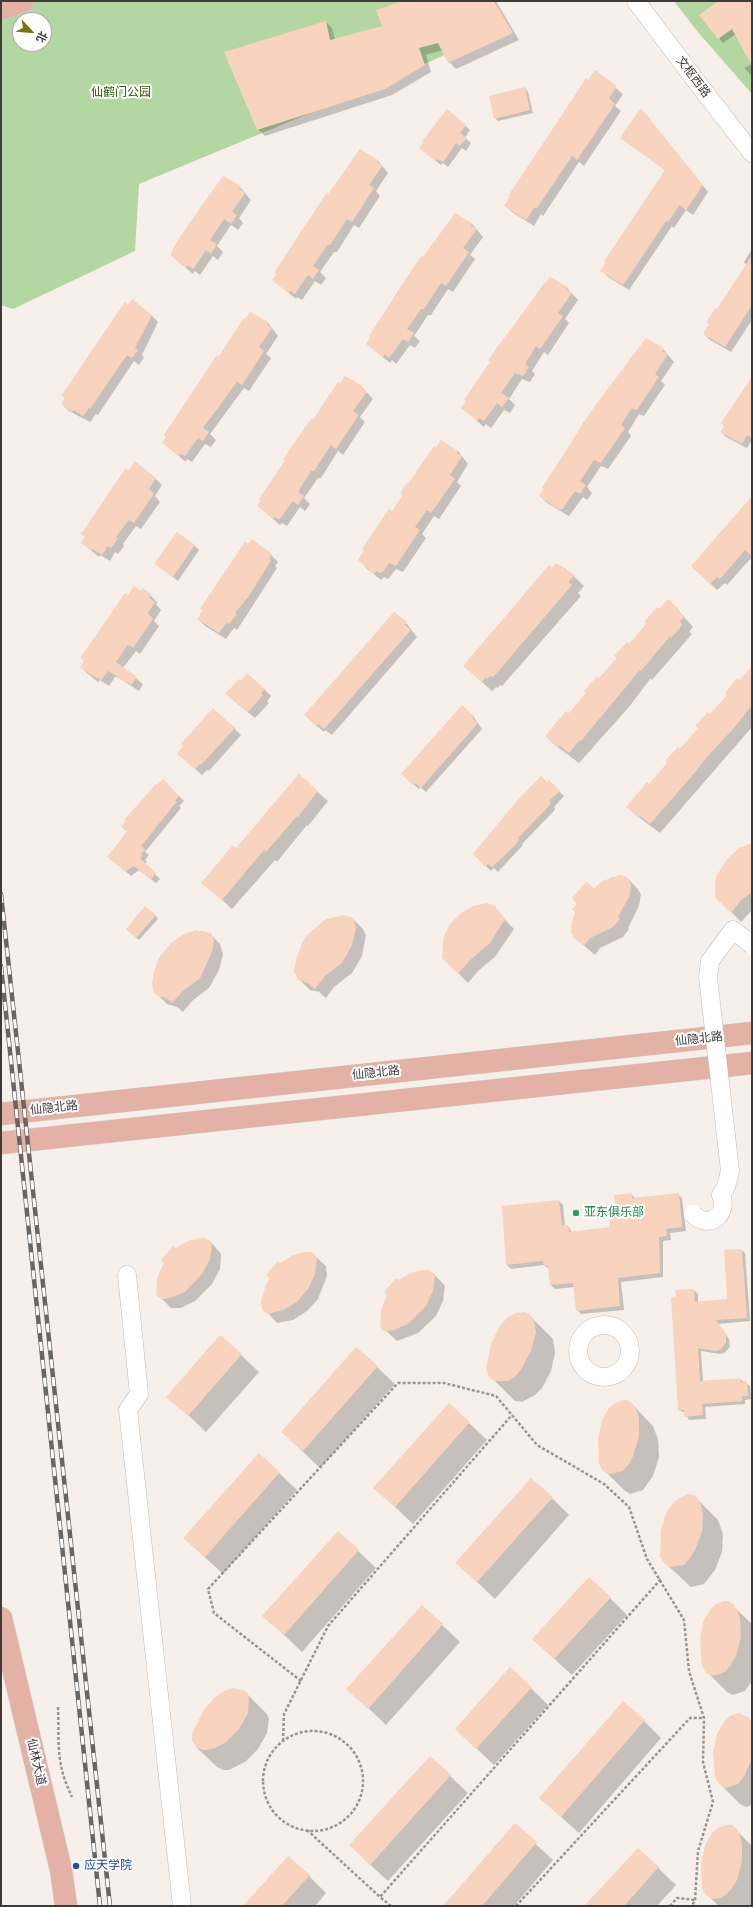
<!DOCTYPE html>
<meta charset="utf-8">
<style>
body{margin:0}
#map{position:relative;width:753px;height:1907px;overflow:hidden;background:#f7f0ea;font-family:"Noto Sans","Noto Sans SC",sans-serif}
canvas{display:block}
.frame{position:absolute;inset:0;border:2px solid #3e3b39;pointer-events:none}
.north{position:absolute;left:12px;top:12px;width:40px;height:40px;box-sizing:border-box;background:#fefefe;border:1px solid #b1b0af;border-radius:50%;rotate:116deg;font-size:11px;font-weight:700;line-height:16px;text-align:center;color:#3e3b39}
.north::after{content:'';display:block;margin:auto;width:14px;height:18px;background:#787214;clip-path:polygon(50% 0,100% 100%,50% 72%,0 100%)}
</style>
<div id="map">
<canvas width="753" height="1907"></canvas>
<div class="frame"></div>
<div class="north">北</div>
</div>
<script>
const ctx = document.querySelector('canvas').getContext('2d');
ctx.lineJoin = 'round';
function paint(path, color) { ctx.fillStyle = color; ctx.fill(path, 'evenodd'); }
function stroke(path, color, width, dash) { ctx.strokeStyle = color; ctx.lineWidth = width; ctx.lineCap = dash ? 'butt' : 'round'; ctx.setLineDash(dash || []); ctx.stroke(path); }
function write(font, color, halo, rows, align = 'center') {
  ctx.font = font + ' "Noto Sans","Noto Sans SC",sans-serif'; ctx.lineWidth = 4; ctx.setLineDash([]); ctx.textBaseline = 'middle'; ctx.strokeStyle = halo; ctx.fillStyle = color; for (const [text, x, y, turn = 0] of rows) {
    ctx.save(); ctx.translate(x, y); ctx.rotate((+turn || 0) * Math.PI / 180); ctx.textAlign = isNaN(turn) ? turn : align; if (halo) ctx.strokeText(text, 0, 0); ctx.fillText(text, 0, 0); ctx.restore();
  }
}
const green = new Path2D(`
 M1 1H495L503 24 496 32 420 66 301 95 308 114 139 184 135 251 13 309 1 305ZM20 20H44V44H20Z
 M674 1H752V94L697 31Z`);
const shadow = new Path2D(`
 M406 1H496L519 40 456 69 449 62 443 50 426 55 431 72 392 95 265 136 258 129 326 22 332 28 335 40 383 26Z
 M721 1H752V76L744 68 752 64 736 34 723 43 701 16Z
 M595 71 623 94 615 106 621 111 584 166 579 162 543 216 541 214 534 226 512 212 505 205Z
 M525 88 528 92 533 113 498 121 495 118Z
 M641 109 708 192 693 215 686 210 674 228 672 226 629 290 608 277 602 271 666 171 622 138Z
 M465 125 470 130 465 138 471 143 466 151 462 148 448 167 443 163 441 165 426 153Z
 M378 161 388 173 376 191 380 196 359 228 354 225 337 252H334L320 272 326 278 321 285 315 281 302 300 297 297 296 299 273 280 302 235 300 233 327 194 329 195Z
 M240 187 251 200 239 218 243 223 238 230 231 225 217 246 223 252 218 260 213 256 200 275 195 271 193 274 171 255Z
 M455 214 472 224 483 237 470 255 475 259 453 292 448 289 431 315H428L414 336 420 341 415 348 410 345 396 364 392 360 390 363 374 350 396 298 394 297 421 257 423 259Z
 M752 249V320L731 352 710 340 704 334 710 325 708 323 746 265 744 262Z
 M550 278 567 288 578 300 565 319 569 323 548 355 544 352 532 371 535 374 530 382 522 379 509 399 515 405 510 413 504 410 491 428 486 424 484 427 469 414 491 362 489 361 544 284 545 285Z
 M151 315 158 322 142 355 144 357 139 365 134 361 98 415 96 414 90 422 69 411 62 404 66 399 63 396Z
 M259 318 268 323 278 336 266 354 271 358 249 391 244 388 210 434 216 440 211 447 205 444 192 462 187 459 186 462 163 443 219 358Z
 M663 349 674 362 661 381 665 385 644 416 639 414 628 432 631 436 608 469 601 466 587 487 592 493 587 500 583 497 569 516 547 503 540 496 584 422Z
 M752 386V440L747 448 726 437 721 432 725 426 722 423Z
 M362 387 373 399 360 417 365 422 343 455 338 451 321 478H318L304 498 310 504 305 511 300 507 287 526 282 523 280 525 258 506 314 422Z
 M441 441 458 451 468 464 457 482 461 486 439 519 434 516 422 534 426 538 403 572 396 569 388 579 384 577 381 580 365 567 392 512 409 485Z
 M155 478 162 485 155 496 160 502 141 529 136 526 123 544 124 546 118 554 115 552 110 561 100 555 99 557 82 543 86 537 82 534Z
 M752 498V557L727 585 725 583 717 590 693 567Z
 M194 545 199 550 178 581 156 564Z
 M271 555 278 562 275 566 277 568 237 630 234 628 226 639 205 626 198 619 204 611 201 609Z
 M565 568 584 586 578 593 581 596 502 686 500 685 498 688 496 687 492 691 464 666 552 569 563 570Z
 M141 592 150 595 157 602 156 604 161 610 154 621 159 626 140 654 136 651 123 668 143 684 139 691 119 678 115 677 109 686 100 680 98 682 81 668 128 596Z
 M678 610 693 627 689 632 692 634 652 680 650 679 629 707 579 763 556 746 546 736 569 715 659 611Z
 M406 623 417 637 332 735 325 730 324 732 312 722Z
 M752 675V727L660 833 637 816 649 785 740 681Z
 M241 682 264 689 271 696 267 701 269 703 255 718 234 701Z
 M473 716 482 729 426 792 420 787 419 789 407 779Z
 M234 728 241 735 209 771 207 770 202 775 185 760Z
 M299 776 328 801 308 826 307 825 277 862 275 860 232 909 202 882 236 849Z
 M163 781 184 801 179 806 181 808 145 852 149 855 145 860 147 861 145 864 160 879 156 883 139 870 131 876 109 857Z
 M549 782 564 796 554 807 555 809 553 812 522 844 523 845 498 872 494 868 491 871 474 854Z
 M752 845V910L741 922 716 896Z
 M620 876 627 878 637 888 641 894 639 906 628 928 629 929 623 937 600 948 595 955 575 938 594 890 610 878Z
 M482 904 491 905 514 929 495 957 478 971 468 983 443 958V944L448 930 472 907Z
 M155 915 158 919 139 940 130 932Z
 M353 919 363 929 366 935 362 956 352 973 334 987 326 998 319 992 310 990 299 979Z
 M201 931 210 934 220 944 223 954 219 970 209 988 192 1001 183 1012 177 1007 167 1004 157 994 190 933Z
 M631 1194 635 1198 678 1194 682 1198 686 1231 670 1233 671 1240 663 1241V1277L621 1282 624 1310 581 1314 577 1310 574 1287 555 1289 551 1285 549 1269 544 1265 511 1269 507 1265 559 1201 563 1205 565 1226H568L572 1232 611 1228 617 1211Z
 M210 1241 221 1254 220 1269 212 1284 195 1301 181 1308H171L157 1294 165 1263 175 1249Z
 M742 1250 745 1253 750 1321 718 1324 729 1339 730 1347 724 1353 720 1354 701 1351 703 1381 740 1379 750 1386 751 1399 745 1400V1404L705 1407 706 1419 689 1420 685 1413 679 1410 694 1290 698 1294V1302L728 1300Z
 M315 1256 326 1266 327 1276 318 1299 307 1311 293 1320 277 1323 263 1308 280 1264Z
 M433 1273 445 1286 443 1301 436 1316 418 1333 397 1341 381 1326 398 1281Z
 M529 1315 553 1339 555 1353 551 1371 542 1388 535 1395 522 1402 515 1401 490 1376Z
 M221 1336 259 1372 206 1432 168 1396Z
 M357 1348 395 1384 320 1468 282 1432Z
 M449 1404 487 1440 413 1524 375 1488Z
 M633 1405 653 1426 658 1439 659 1457 653 1476 643 1490 630 1494 625 1491 604 1470Z
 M259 1454 297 1490 223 1574 184 1538Z
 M552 1498 569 1515 495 1599 457 1563Z
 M698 1500 718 1520 723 1534 722 1552 715 1570 704 1584 691 1587 665 1563Z
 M338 1532 376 1568 302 1652 264 1616Z
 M610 1598 627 1615 572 1675 551 1656Z
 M422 1606 460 1642 386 1725 348 1689Z
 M733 1606 752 1624V1681L745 1691 733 1695 727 1692 707 1672Z
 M531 1688 548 1705 494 1765 456 1729Z
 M246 1693 267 1714 269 1719 267 1733 258 1749 245 1762 229 1770H223L217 1767 196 1747Z
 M748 1718 752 1723V1805L746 1807 740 1804 720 1784Z
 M644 1721 661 1738 579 1833 540 1798Z
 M430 1757 468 1793 388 1881 367 1862Z
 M515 1825 553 1860 514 1906H445Z
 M736 1830 752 1846V1906H719L707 1895Z
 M638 1849 676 1885 657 1906H585Z
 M309 1876 326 1893 315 1906H245Z`);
const building = new Path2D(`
 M403 1H494L513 33 448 63 438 43 419 48 425 65 385 89 257 130 224 52 326 21 330 40 382 26 376 10Z
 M719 1H752V66L732 29 718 39 699 15Z
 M595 70 617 86 609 98 615 104 577 160 572 156 537 208H534L526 220 504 206 510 197 508 196 577 92 586 78 588 80Z
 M525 87 530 110 494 119 489 96Z
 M641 108 703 185 686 210 680 205 668 222 666 221 623 285 600 271 606 262 604 261 665 170 620 138Z
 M447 109 466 125 460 133 467 138 460 146 456 143 443 162 437 159 435 161 419 148 424 142 422 141Z
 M360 149 378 160 377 162 382 166 369 185 374 188 352 222 347 219 330 245H327L313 266 319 270 313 279 308 275 295 294 290 291 288 293 272 280 276 274 274 273 327 192 328 194Z
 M223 176 241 186 239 189 245 193 232 212 237 215 231 224 224 219 210 240 217 244 211 254 206 250 193 269 187 265 186 268 170 255 179 238Z
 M455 213 472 223 471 226 477 229 463 248 469 252 446 286 441 283 424 309H421L407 329 414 333 408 342 403 339 389 358 385 354 383 357 366 344 370 338 369 336 421 256 423 257Z
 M752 255V305L725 347 703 334 709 324 706 323 715 308 717 309Z
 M550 277 568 287 566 289 572 293 558 313 563 316 540 349 536 346 525 364 529 367 523 376 515 373 501 393 509 398 502 407 497 403 484 421 479 418 477 421 461 408 466 401 464 400 490 362 488 361 498 346Z
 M132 299 152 315 135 348 138 350 132 358 127 355 90 409 89 408 83 416 74 410 72 412 61 404 65 398 61 396 125 302 128 305Z
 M250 312 268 322 267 325 272 328 259 347 264 351 242 385 237 382 203 428 209 432 203 441 198 438 185 456 180 453 179 456 162 443 166 437 164 435 217 355 219 356 244 318 245 319Z
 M646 338 664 348 662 351 668 354 655 374 659 377 637 410 632 408 621 425 625 428 601 463 594 460 580 481 586 485 580 494 575 491 562 510 555 507 539 496 544 489 542 488 594 407Z
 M345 376 363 386 361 388 367 392 353 411 359 415 336 449 331 445 314 471H311L298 492 304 496 298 505 293 501 279 520 275 517 273 519 257 506 261 500 259 499 285 460 283 459 293 445 311 419 313 420 338 382 340 383Z
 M752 377V438L747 435 742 444 720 432 725 425 721 423Z
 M441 440 458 451 457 453 462 456 450 475 455 479 431 513 427 510 415 527 420 530 396 566 389 563 383 572 380 573 376 571 374 574 358 560 364 551 362 549 389 509 392 511 403 495 400 493 407 483 408 484 434 446 436 448Z
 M135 461 156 478 149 489 154 494 134 523 129 520 116 537 118 538 111 548 108 546 102 555 93 549 92 551 81 543 85 536 81 534 126 468 129 470Z
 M752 496V556L745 550 720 579 717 577 710 584 692 567V565Z
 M177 532 195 545 173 577 154 564Z
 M252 539 272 554 269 559 271 560 249 596 235 613 237 614 229 624 227 622 219 633 197 619 203 610 200 609 245 542 248 544Z
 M556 563 575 575 568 582 572 585 495 675 492 677 490 676 487 679 486 677 482 682 463 666 549 565 552 568Z
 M134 586 141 591 142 588 151 594 149 598 155 602 148 613 153 619 133 648 128 645 116 662 137 677 131 685 108 671 101 680 80 668 84 661 80 658 125 593 128 595Z
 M668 599 679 609 678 611 684 617 680 621 682 624 679 629 671 638 670 636 641 671 640 670 581 741 580 740 569 753 560 746 558 747 545 736 566 711 569 713 586 693 584 691 597 676 599 678 617 658 614 656 627 642 629 644 646 624 644 622 657 607 659 609Z
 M394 612 407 622 405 625 411 630 324 729 318 724 316 726 304 715Z
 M752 666V705L734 728 707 757 692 776 650 824 640 816 639 818 626 807 647 782 649 784 667 763 665 761 678 747 680 749 698 728 695 726 708 712 710 714 727 695 725 693 737 678 740 680Z
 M247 673 265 689 261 693 263 695 248 712 225 694 239 679 241 681Z
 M462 705 474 716 472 718 478 723 421 788 415 783 413 785 401 774Z
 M213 708 235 728 201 765 200 764 195 769 177 754 183 746 181 744Z
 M299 774 318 791 298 817 297 816 266 852 264 850 222 900 201 883 233 845 236 848Z
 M541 776 547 782 549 780 560 791 549 801 551 803 548 807 518 838 519 840 516 844 503 857 492 867 488 864 485 867 473 854 515 803Z
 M163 779 179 796 175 801 177 802 174 805 141 846 145 850 141 854 142 856 140 858 156 873 151 879 134 866 126 871 107 857 127 832 121 826 126 821 124 820 156 784 157 785Z
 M752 843V892L741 900 731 913 715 897V883L717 875 727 859 739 848Z
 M620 875 627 877 631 884 630 895 618 917 620 919 613 927 590 938 584 946 574 938 571 932 572 922 575 912 572 909 577 904 572 898 586 882 594 888 603 881Z
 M487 903 495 906 505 919 490 943 468 962 458 974 442 958 444 936 450 924 461 913 471 907Z
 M145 906 156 915 136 938 126 929Z
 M344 915 353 918 356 928 352 945 342 963 324 977 315 989 308 983 298 980 294 971 296 960 302 943 308 934 326 919Z
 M196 930 211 933 214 940 212 952 200 978 182 992 172 1003 166 998 156 995 153 990 152 982 155 968 159 958 171 943 184 934Z
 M632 1193V1198L679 1193 682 1227 666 1229 667 1236 659 1237 660 1273 618 1278 620 1306 576 1311 573 1283 550 1285 548 1265 544 1266 543 1261 506 1265 502 1206 559 1200 562 1225H568L569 1232 610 1227 609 1211 616 1210 614 1195Z
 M200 1238H206L212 1243 210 1259 202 1274 185 1292 170 1298 163 1299 158 1297 156 1294 157 1278 164 1263 161 1260 173 1246 175 1248 188 1241Z
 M742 1249 747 1318 716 1320 726 1334V1343L720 1350 715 1351 698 1348 700 1381 740 1378 741 1382 747 1381 748 1396H742V1401L702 1404 703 1415 684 1417V1410H678L671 1298 676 1297 675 1290 694 1289 695 1302 727 1299 724 1250Z
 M305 1252H312L317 1258 315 1274 308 1289 297 1302 283 1310 268 1314 264 1312 262 1309 261 1301 266 1285 270 1278 266 1275 278 1261 280 1263 293 1255Z
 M423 1270H430L435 1275 433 1291 426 1306 408 1324 394 1330 386 1331 382 1330 380 1326 381 1310 387 1295 384 1292 396 1278 398 1280 411 1273Z
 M525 1312 529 1314 533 1318 535 1326 536 1333 531 1351 522 1368 516 1376 508 1381H494L489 1377 486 1369 491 1344 499 1327 508 1317 516 1313Z
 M220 1335 242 1354 188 1416 166 1397Z
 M356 1347 378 1366 303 1451 281 1432Z
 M624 1400 629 1401 633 1404 637 1411 639 1418V1437L633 1456 629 1464 623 1471 610 1474 603 1471 599 1464 598 1439 602 1420 609 1408 615 1403Z
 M449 1403 470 1422 395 1507 373 1488Z
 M259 1453 280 1472 205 1557 183 1538Z
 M531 1478 553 1497 477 1582 455 1563Z
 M689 1494 694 1495 698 1499 701 1506 703 1513 702 1532 695 1550 690 1558 684 1565 671 1567 665 1564 660 1557 661 1531 666 1513 674 1502 681 1497Z
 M338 1531 359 1550 284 1635 262 1616Z
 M589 1577 611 1597 554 1659 532 1639Z
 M724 1601H729L734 1605 738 1612 740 1618 741 1637 736 1656 731 1665 725 1672 713 1676 706 1673 702 1666 700 1640 703 1622 710 1610 716 1604Z
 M422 1605 443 1624 368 1709 346 1689Z
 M510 1667 532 1687 476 1749 455 1729Z
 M234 1688 243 1690 247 1693 249 1698 248 1713 239 1729 225 1743 217 1747 209 1750H202L196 1747 192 1741V1734L203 1711 215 1697 226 1690Z
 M623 1701 645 1720 561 1817 539 1798Z
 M739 1713 748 1717 752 1724V1758L744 1777 738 1784 725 1788 719 1784 715 1778 713 1752 717 1734 724 1722 730 1716Z
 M430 1756 451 1775 370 1865 349 1845Z
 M515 1823 537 1842 482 1906H443Z
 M727 1825H732L737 1829 740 1836 742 1843V1861L737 1880 732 1888 726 1895 720 1898 713 1899 707 1896 702 1889 701 1863 705 1845 712 1833 719 1827Z
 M638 1848 659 1867 624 1906H584Z
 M288 1856 310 1875 282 1906H243Z`);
const path = new Path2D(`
 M301 1681 214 1613 208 1589 398 1383H444L496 1396 537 1445 604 1484 629 1507 647 1559 684 1620 689 1671 704 1718 703 1762 713 1802 698 1851 695 1900 692 1906
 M58 1707C59 1728 57 1750 62 1770 64 1779 68 1788 72 1797
 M263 1781a50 50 0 1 1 100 0a50 50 0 1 1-100 0Z
 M283 1741 284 1714 328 1626 512 1415
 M307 1830 380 1897
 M391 1906 380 1897 661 1579
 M516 1906 690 1718H704
 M670 1906 677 1898 695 1900`);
const minor = new Path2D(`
 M636 1 699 85 752 153
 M127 1275 139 1394 128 1410 182 1906
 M578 1351a26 26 0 1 1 52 0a26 26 0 1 1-52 0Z`);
const major = new Path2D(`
 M1 9 23 1
 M1 1114 752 1033
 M1 1143 752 1063
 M1 1618 61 1870 66 1906`);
const rail = new Path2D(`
 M1 894 110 1906
 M1 966 100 1906`);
const minorBridge = new Path2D(`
 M693 1214C708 1230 729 1215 721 1195L726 1187 730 1171 708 977 710 961 733 930 752 945`);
const markers = [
 [576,1213,4,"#2e9e5b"],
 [76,1866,4,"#1a4fb4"]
];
const streetNames = [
 ["文枢西路",693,77,53],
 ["仙隐北路",699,1039,-6],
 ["仙隐北路",376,1073,-6],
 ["仙隐北路",54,1108,-6],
 ["仙林大道",36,1762,77]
];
const parkNames = [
 ["仙鹤门公园",121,93]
];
const leisureNames = [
 ["亚东俱乐部",584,1213]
];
const transitNames = [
 ["应天学院",84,1866]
];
paint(green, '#b4d6a2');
paint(shadow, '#0003');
paint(building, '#f8d3bd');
stroke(minor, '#c1bab5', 19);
stroke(major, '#d1d0cf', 23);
stroke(path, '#9a9591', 2.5, [3, 2]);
stroke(minor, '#fff', 18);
stroke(major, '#e3b1a6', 22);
stroke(rail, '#696562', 4.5);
stroke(rail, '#fefefe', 3, [9]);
stroke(minorBridge, '#c1bab5', 19, []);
stroke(minorBridge, '#fff', 18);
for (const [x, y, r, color] of markers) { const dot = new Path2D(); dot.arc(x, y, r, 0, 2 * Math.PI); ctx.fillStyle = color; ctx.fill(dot); stroke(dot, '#fefefe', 1.5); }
write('12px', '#3e3b39', '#fefefe', streetNames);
write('12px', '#2f5b0c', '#fefefe', parkNames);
write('12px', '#27864d', '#fefefe', leisureNames, 'left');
write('12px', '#164399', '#fefefe', transitNames, 'left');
</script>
